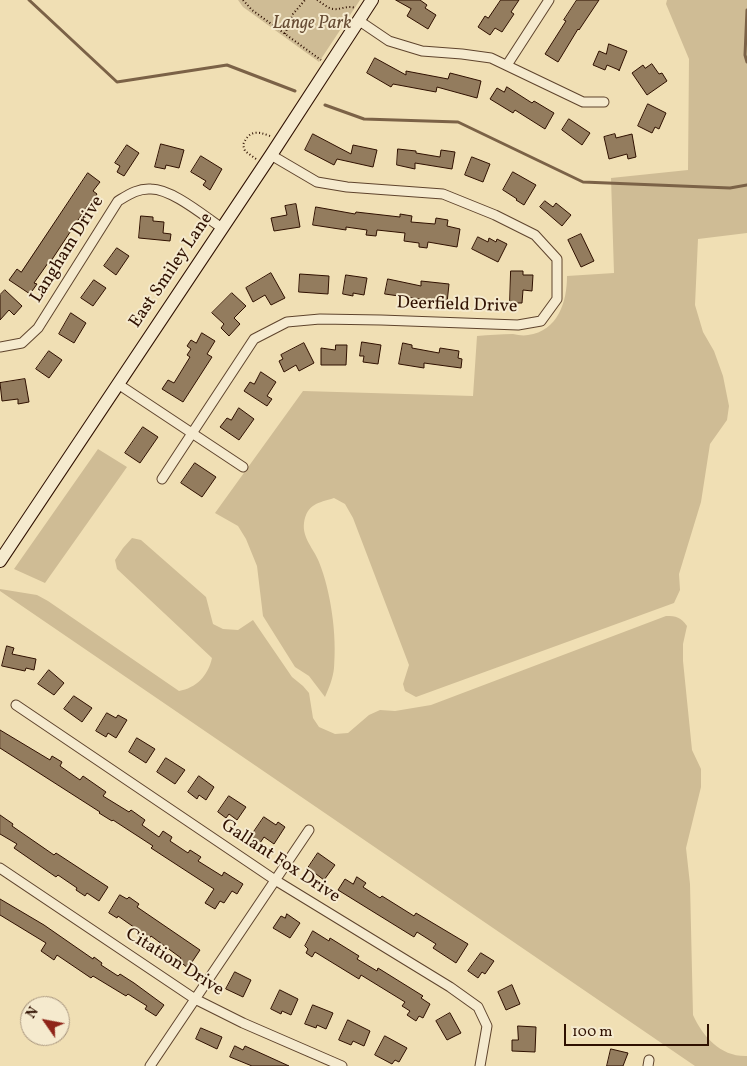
<!DOCTYPE html>
<style>
body{margin:0}
#map{position:relative;width:747px;height:1066px;overflow:hidden;background:#f0dfb4;font-family:Vollkorn,serif}
canvas{display:block}
.north{position:absolute;left:20px;top:996px;width:50px;height:50px;box-sizing:border-box;background:#f5eace;border:1px solid #a6937c;border-radius:50%;rotate:303deg;font-size:14px;font-weight:700;line-height:20px;text-align:center;color:#2f1000}
.north::after{content:'';display:block;margin:auto;width:18px;height:22px;background:#8f2418;clip-path:polygon(50% 0,100% 100%,50% 72%,0 100%)}
.scale{position:absolute;left:564px;top:1024px;width:145px;height:22px;box-sizing:border-box;border:2px solid #2f1000;border-top:0;padding-left:6px;font-size:15px;line-height:18px;white-space:nowrap;color:#2f1000;-webkit-text-stroke:4px #f5eace;paint-order:stroke}
</style>
<div id="map">
<canvas width="747" height="1066"></canvas>
<div class="north">N</div>
<div class="scale">100 m</div>
</div>
<script>
const ctx = document.querySelector('canvas').getContext('2d');
ctx.lineJoin = 'round';
function paint(path, color) { ctx.fillStyle = color; ctx.fill(path, 'evenodd'); }
function stroke(path, color, width, dash) { ctx.strokeStyle = color; ctx.lineWidth = width; ctx.lineCap = dash ? 'butt' : 'round'; ctx.setLineDash(dash || []); ctx.stroke(path); }
function write(font, color, halo, rows, align = 'center') {
  ctx.font = font + ' Vollkorn,serif'; ctx.lineWidth = 4; ctx.setLineDash([]); ctx.textBaseline = 'middle'; ctx.strokeStyle = halo; ctx.fillStyle = color; for (const [text, x, y, turn = 0] of rows) {
    ctx.save(); ctx.translate(x, y); ctx.rotate((+turn || 0) * Math.PI / 180); ctx.textAlign = isNaN(turn) ? turn : align; if (halo) ctx.strokeText(text, 0, 0); ctx.fillText(text, 0, 0); ctx.restore();
  }
}
const green = new Path2D(`
 M238 0H360L319 62 243 7Z
 M667 0H747V233L698 239 695 305 703 332 714 351 723 376 729 406 727 420 710 444 701 502 679 574 680 590 674 603 416 697 405 691 403 684 409 665 353 518 345 504 334 498C318 503 307 504 304 523 302 538 314 549 319 562 331 592 337 635 334 668 333 678 329 688 325 697L309 676 295 667 263 616 257 566 246 539 238 526 215 513 303 391 473 396 477 336C489 335 501 334 513 334 518 335 523 336 528 335 558 331 567 302 567 276L614 273 611 178 688 170 689 59 666 4Z
 M98 449 127 467 45 583 14 569Z
 M132 538 141 540 206 597 213 624 223 629 238 630 253 620 292 677 303 686 309 693 313 718 319 727 335 734 348 733 369 715 380 710 395 711 431 705 666 616C676 616 681 617 687 626L683 644V661L692 750 701 769V787L686 848 690 884 693 1015C703 1037 721 1057 747 1056V1066H695L0 591V589L37 595 48 601 179 691C196 688 208 676 212 658L117 569 115 560 123 548Z`);
const stream = new Path2D(`
 M29 0 117 82 227 65 295 91
 M747 10 745 55 747 62
 M325 105 364 119 458 122 583 182 730 188 747 185`);
const building = new Path2D(`
 M396 0H420L427 5 425 8 436 15 428 29 407 16 411 9Z
 M501 0H519L511 12 514 14 502 32 495 28 490 35 478 27 485 16 488 18Z
 M577 0H599L579 30 578 29 558 62 545 54 566 21 564 20Z
 M609 44 627 51 619 71V70L607 65 605 70 593 65 599 51 606 54Z
 M375 58 406 75V71L448 79 450 73 481 81 477 98 437 87 436 92 393 84 391 87 367 73Z
 M652 64 659 74 662 73 667 81 647 95 632 73 643 65 645 68Z
 M507 87 532 103 534 101 554 113 545 129 515 110 513 113 490 99 497 88 504 92Z
 M648 104 666 113 659 129 655 127 652 133 638 126Z
 M569 119 590 133 582 145 562 130Z
 M313 134 351 154 353 145 377 150 373 167 337 159 334 165 305 150Z
 M615 134 616 138 632 134 636 157 628 159 627 154 609 159 604 137Z
 M161 144 184 150 179 168 166 165 165 169 155 167Z
 M127 145 139 153 124 176 117 172 120 166 115 163Z
 M398 149 416 151V153L440 157 441 150 455 152 452 169 415 163V169L397 165Z
 M201 156 222 169 210 190 203 185 206 181 191 172Z
 M472 157 490 164 483 182 465 175Z
 M513 172 536 185 524 205 516 200 517 199 503 190Z
 M88 173 100 182 93 191 97 194 91 203 90 202 49 264 48 263 34 283 37 284 30 294 9 280 17 269 21 272Z
 M545 201 553 207 556 203 571 215 562 226 540 207Z
 M296 204 300 227 274 231 271 218 287 215 285 206Z
 M316 207 355 214 356 212 400 217V214L412 216 411 222 435 224 436 218 448 220 447 226 460 229 457 247 428 242 427 248 419 247V243L404 241 405 233 377 230 376 236 366 235 367 230 346 227V230L313 225Z
 M141 216 153 217V221L164 222 163 233 171 234 170 241 139 238Z
 M581 234 594 261 581 267 568 240Z
 M478 237 488 242 489 238 496 242 497 239 507 244 498 262 472 249Z
 M117 248 129 256 116 275 104 266Z
 M511 271H523V275H533L532 291 523 290 522 303H510Z
 M271 273 285 298 271 305 265 295 253 302 246 288Z
 M300 274 329 276 328 294 299 292Z
 M346 275 367 278 364 295 353 293V296L343 294Z
 M388 279 421 286V281L449 284 447 303 385 294Z
 M94 280 106 288 93 306 81 298Z
 M5 290 22 306 14 315 9 310 0 320V295Z
 M232 293 246 306 234 318 240 324 229 336 221 328 224 324 212 313Z
 M71 313 86 323 74 343 59 334Z
 M202 333 215 341 207 354 212 357 183 402 162 389 168 380 174 383 190 357 187 355 191 349 187 346 191 340 196 343Z
 M362 342 381 345 378 364 363 362 364 356H360Z
 M304 343 314 363 299 371 296 365 284 372 279 361 283 359 281 355Z
 M403 343 412 345V348L439 353 440 348 459 351 458 358 462 359 461 368 424 363V368L399 364Z
 M336 345H347L346 365H321V348L335 350Z
 M49 351 62 360 49 378 36 369Z
 M261 372 276 382 267 396 272 399 267 406 244 391 250 382 254 384Z
 M25 379 29 402 18 404V399L2 401 0 383Z
 M239 408 254 419 239 440 220 427 227 418 231 420Z
 M143 427 158 437 140 463 125 453Z
 M195 463 216 477 202 497 181 483Z
 M7 646 14 648 12 654 36 659 34 670 26 668 25 671 2 666Z
 M49 670 64 683 54 695 38 684Z
 M74 696 92 708 82 722 64 709Z
 M107 713 116 718 118 715 127 720 116 738 108 733 106 737 96 731Z
 M0 730 50 760 52 756 62 762 60 766 80 780 83 776 106 792 103 796 129 812 131 810 145 820 142 825 159 837 163 831 172 837 170 841 188 853 190 850 201 857 198 861 222 876 224 872 243 884 237 894 232 891 224 903 220 901 215 909 205 903 214 889 151 848 153 846 113 820 112 821 99 813 100 812 0 748Z
 M137 738 155 749 146 763 129 752Z
 M166 758 185 770 175 784 157 772Z
 M199 776 214 787 206 800 199 795 197 799 188 792Z
 M229 796 246 807 237 820 229 814 226 818 218 812Z
 M0 815 13 824 12 826 54 855 56 853 108 887 99 901 87 893 85 896 76 890 77 888 58 875 56 877 14 848 17 844 0 834Z
 M264 817 276 825 278 822 285 827 274 844 264 837 260 843 251 836Z
 M318 853 335 865 324 880 308 868Z
 M357 877 366 883 363 887 380 898 382 896 414 916 416 913 468 944 456 963 433 948 436 944 417 932 414 937 338 890 345 879 353 884Z
 M120 895 127 899 129 897 139 904 137 907 200 950 188 968 179 961 181 958 151 936 148 940 137 932 138 930 118 916 117 918 109 913Z
 M0 899 44 925 93 959 94 957 102 963 101 965 118 976 120 974 134 983 164 1005 156 1016 145 1009 147 1006 128 994 126 996 93 976 91 978 57 955 54 960 41 951 46 943 0 915Z
 M287 914 300 923 290 938 273 928 281 916 285 918Z
 M313 931 329 941 330 938 359 956 357 959 377 971 378 968 423 996 421 998 430 1004 423 1018 419 1016 416 1021 407 1015 410 1011 402 1006 405 1002 361 975 359 979 315 952 312 957 306 953 308 949 305 946Z
 M481 953 494 961 485 974 482 972 478 978 468 971Z
 M235 972 251 980 243 997 226 989Z
 M512 985 520 1004 506 1010 498 992Z
 M280 990 298 999 291 1015 282 1011 281 1014 271 1009Z
 M313 1005 333 1013 326 1029 317 1025 316 1028 305 1024Z
 M450 1013 461 1033 447 1040 436 1021Z
 M348 1020 370 1031 364 1046 353 1041 351 1045 339 1040Z
 M518 1026 536 1027 535 1052 512 1051V1040H518Z
 M201 1028 222 1037 217 1049 196 1039Z
 M385 1036 407 1048 399 1062 395 1060 392 1064 375 1055Z
 M235 1046 243 1050 245 1046 289 1066H252L230 1057Z
 M611 1049 628 1053 623 1066H607Z`);
const path = new Path2D(`
 M243 0 252 10 321 60
 M317 0C322 3 327 8 333 9 341 10 347 5 355 8
 M285 34 293 14 305 0
 M256 159 245 151 243 145C249 130 257 131 270 136`);
const street = new Path2D(`
 M358 20 389 41 422 51 462 54 491 58 583 102H604
 M507 65 549 0
 M0 347 22 343 38 328 118 201C128 195 138 188 151 189 172 189 204 216 222 228
 M118 384 243 467
 M162 479 254 339 287 322 320 319 381 320 518 325 541 321 557 299V259L535 235 495 215 443 194 347 187 317 182 271 155
 M16 705 275 880 450 987 478 1007 487 1026 480 1066
 M0 868 195 999 243 1023 342 1066
 M150 1066 309 830
 M648 1066 649 1060`);
const secondary = new Path2D(`
 M0 561 271 155 372 0`);
const parkNames = [
 ["Lange Park",312,25]
];
const streetNames = [
 ["Langham Drive",68,250,-58],
 ["East Smiley Lane",172,271,-56],
 ["Deerfield Drive",457,306,2],
 ["Gallant Fox Drive",280,862,33],
 ["Citation Drive",174,963,32]
];
paint(green, '#cfbc95');
stroke(stream, '#7b6247', 3);
paint(building, '#937c5e');
stroke(building, '#2f1000', 1);
stroke(street, '#5f442d', 11);
stroke(secondary, '#2f1000', 14);
stroke(path, '#2f1000', 2, [1, 2.5]);
stroke(street, '#f5eace', 9);
stroke(secondary, '#f5eace', 12);
write('italic 18px', '#674c34', '#f5eace', parkNames);
write('18px', '#2f1000', '#f5eace', streetNames);
</script>
